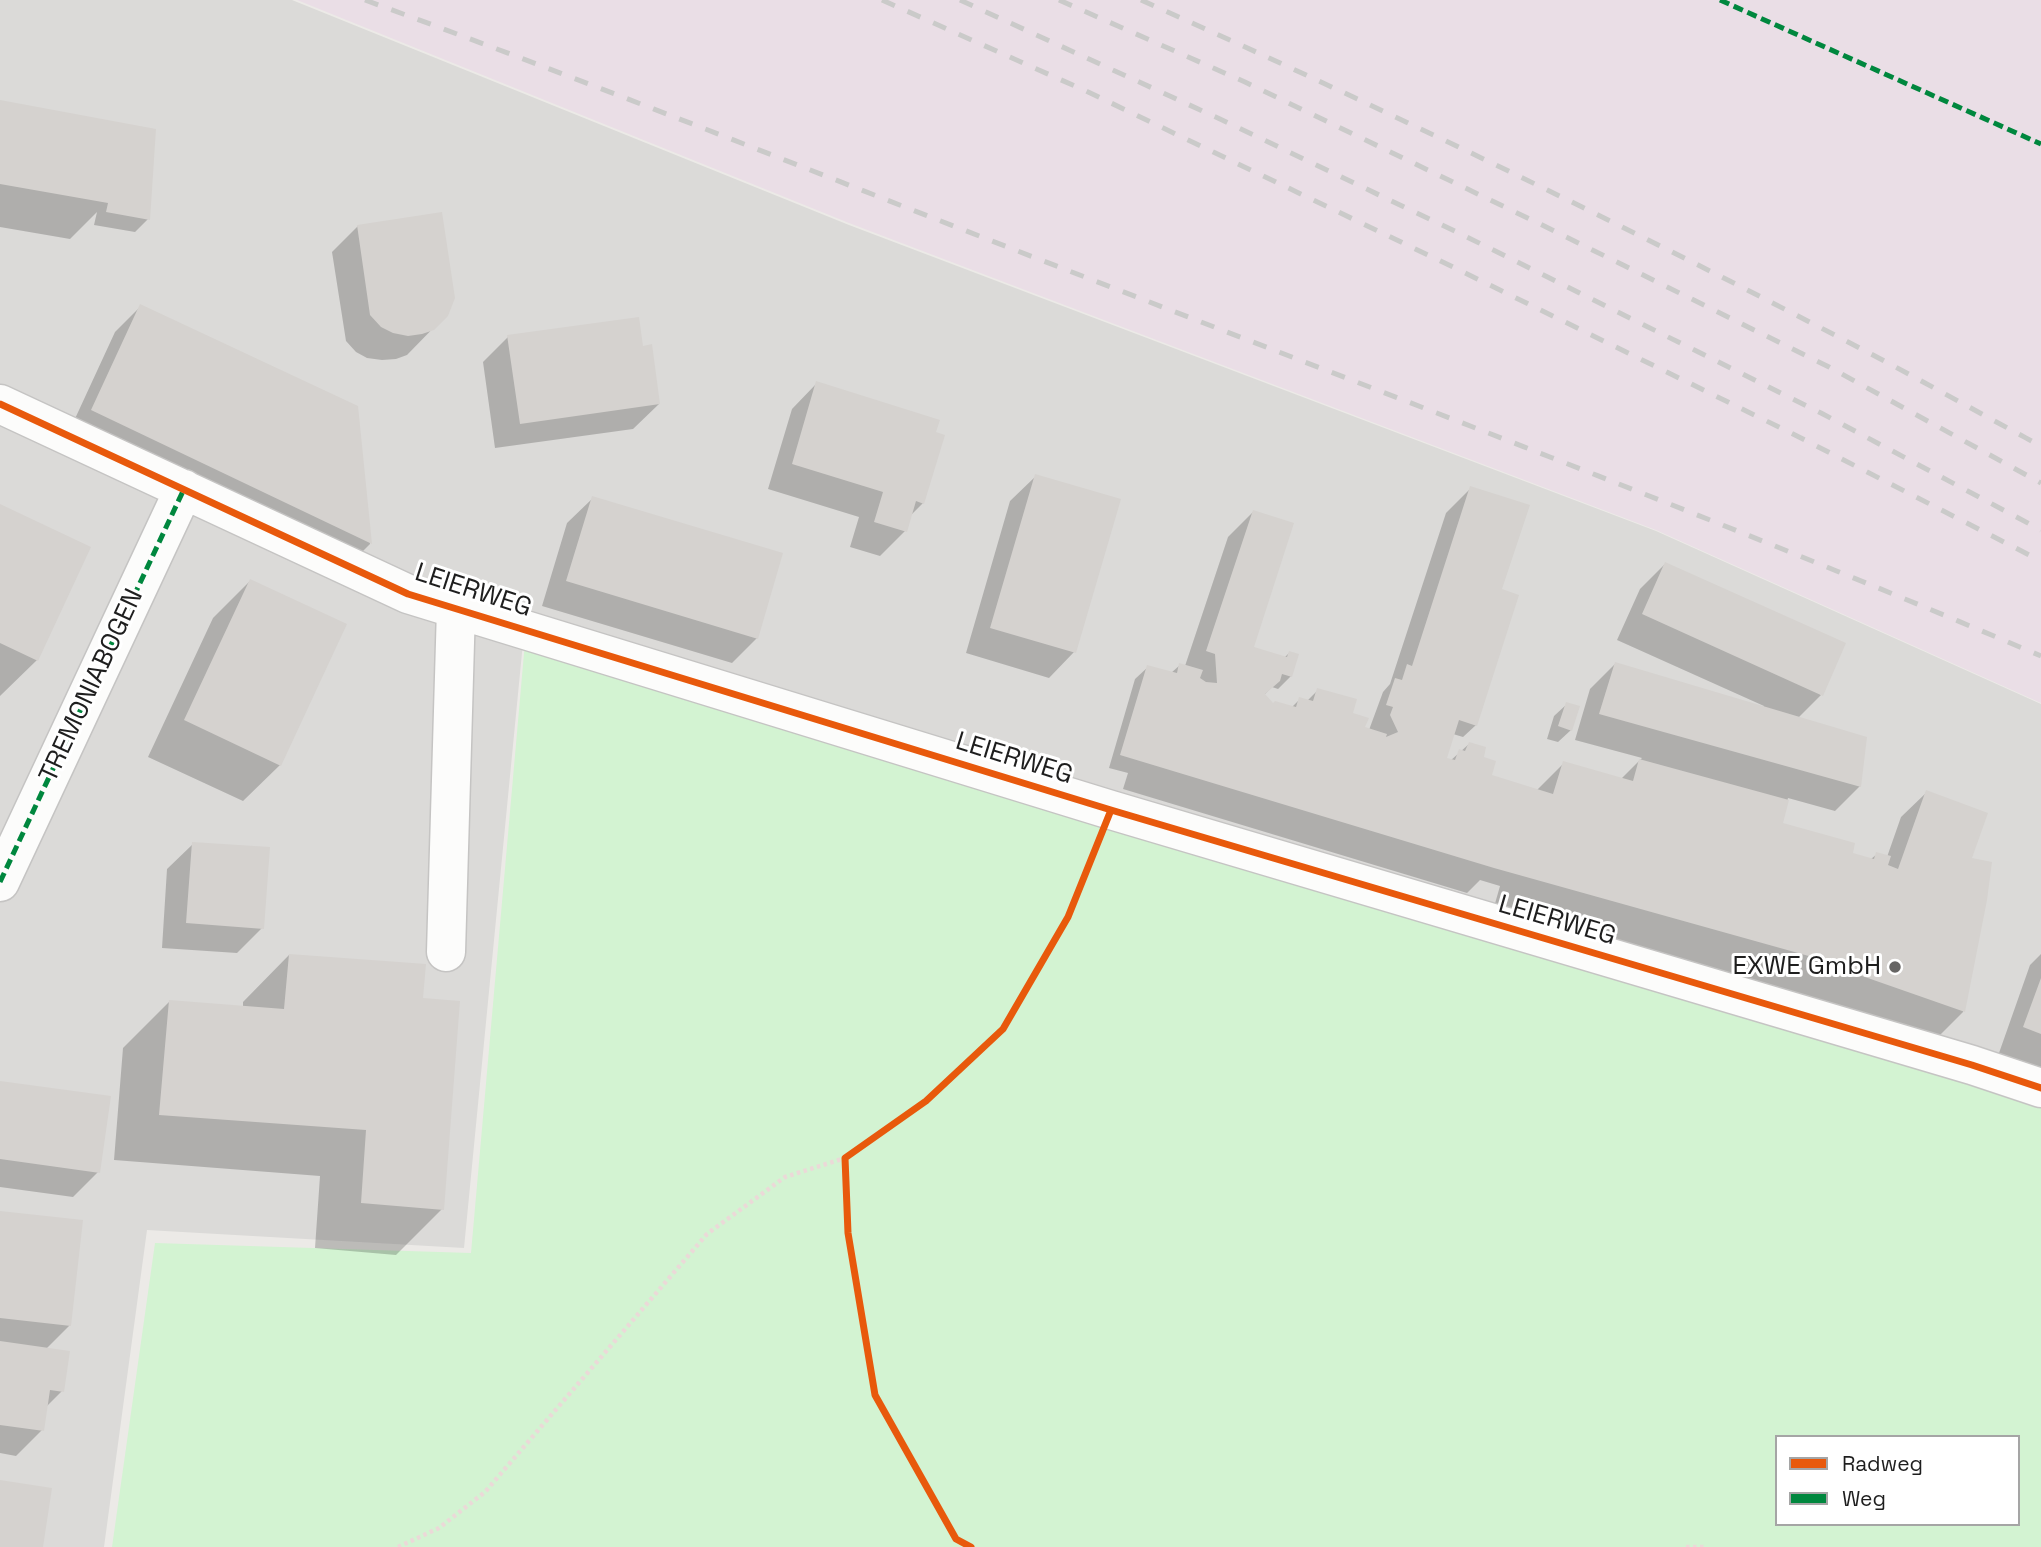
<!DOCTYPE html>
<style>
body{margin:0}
#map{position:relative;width:2041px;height:1547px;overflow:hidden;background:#eceae7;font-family:"Space Grotesk",sans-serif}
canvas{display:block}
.legend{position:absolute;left:1775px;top:1435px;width:245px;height:91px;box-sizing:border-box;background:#fff;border:2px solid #a5a5a5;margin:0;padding:9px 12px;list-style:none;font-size:21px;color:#1e1e1e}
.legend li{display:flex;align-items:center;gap:14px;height:35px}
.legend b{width:35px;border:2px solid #a5a5a5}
</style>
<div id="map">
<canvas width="2041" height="1547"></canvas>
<ul class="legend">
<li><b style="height:9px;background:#e8590c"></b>Radweg</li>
<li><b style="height:9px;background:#00873e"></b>Weg</li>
</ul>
</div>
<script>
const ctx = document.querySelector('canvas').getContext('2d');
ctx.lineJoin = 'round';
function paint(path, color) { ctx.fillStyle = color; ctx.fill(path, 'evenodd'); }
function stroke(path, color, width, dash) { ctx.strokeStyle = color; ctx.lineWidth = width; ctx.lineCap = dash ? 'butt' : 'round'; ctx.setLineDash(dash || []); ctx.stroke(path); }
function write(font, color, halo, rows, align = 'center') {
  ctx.font = font + ' "Space Grotesk",sans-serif'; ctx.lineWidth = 6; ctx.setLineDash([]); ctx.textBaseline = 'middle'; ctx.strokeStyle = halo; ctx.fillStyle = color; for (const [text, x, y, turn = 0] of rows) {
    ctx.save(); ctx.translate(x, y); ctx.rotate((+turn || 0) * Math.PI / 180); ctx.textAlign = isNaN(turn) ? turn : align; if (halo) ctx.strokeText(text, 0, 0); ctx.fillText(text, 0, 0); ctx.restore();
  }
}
const residential = new Path2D(`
 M0 0H292L849 225 1656 531 2041 704V1083L525 622 464 1248 147 1230 104 1547H0Z`);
const industrial = new Path2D(`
 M297 0H2041V703L1656 530 849 223Z`);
const park = new Path2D(`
 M525 642 2041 1097V1547H112L155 1243 471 1253ZM1777 1437H2018V1524H1777Z`);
const shadow = new Path2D(`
 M0 102 148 219 135 232 94 225 97 212 70 239 0 227Z
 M358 226 446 315 407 355 396 359 382 360 367 358 356 352 346 341 332 252Z
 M141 306 356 408 370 544 345 569 67 436 115 332Z
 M508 337 641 348 659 404 633 429 495 448 483 362Z
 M817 383 923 503 910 516 905 531 880 556 850 547 859 517 768 489 792 409Z
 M1036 476 1074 652 1049 678 966 653 1010 501Z
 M1471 488 1500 590 1476 725 1463 737 1453 734 1445 759 1450 761 1469 744 1482 759 1489 776 1536 791 1564 763 1621 779 1642 758 1575 740 1590 689 1615 664 1763 708 1764 706 1617 640 1640 589 1665 564 1821 695 1798 718 1860 786 1835 811 1788 798 1781 824 1851 854 1871 859 1877 854 1887 857 1901 817 1927 792 1970 859 1985 900 1963 1012 1927 1048 1492 914 1500 886 1480 880 1467 893 1123 789 1128 773 1109 768 1135 679 1148 667 1171 673 1180 665 1185 666 1228 537 1253 512 1252 647 1284 658 1289 653 1291 676 1278 689 1272 687 1264 695 1273 706 1291 708 1300 699 1307 701 1318 690 1351 713 1363 729 1369 730 1383 692 1390 684 1446 513Z
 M593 498 757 638 732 663 542 606 567 523Z
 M0 506 37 660 0 696Z
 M250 581 280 765 243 801 148 757 213 618Z
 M1567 704 1571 730 1558 742 1547 739 1554 716Z
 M193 844 262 928 237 953 162 948 167 869Z
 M2041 954V1068L1999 1053 2030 965Z
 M289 955 421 1000 442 1209 396 1255 315 1248 320 1176 114 1160 123 1048 169 1002 243 1008V1002Z
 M0 1082 98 1172 73 1197 0 1187Z
 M0 1212 70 1325 46 1349 62 1391 45 1408 42 1430 16 1456 0 1453Z`);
const building = new Path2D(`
 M0 100 156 129 150 220 106 212 108 203 0 184Z
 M442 212 455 298 448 316 434 330 422 334 408 336 393 333 381 327 370 315 357 225Z
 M140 304 358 406 372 544 91 410Z
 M639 317 643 346 652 344 660 404 520 424 507 335Z
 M816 381 940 420 936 432 945 435 924 504 916 501 907 532 874 522 883 492 792 464Z
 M1035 474 1121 499 1076 653 990 628Z
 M1470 486 1530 505 1502 589 1519 595 1477 726 1459 720 1447 758 1455 760 1459 749 1465 751 1469 742 1486 747 1484 757 1496 761 1492 775 1553 794 1563 761 1633 781 1639 759 1789 800 1783 823 1855 843 1853 853 1874 859 1876 852 1891 856 1888 865 1898 869 1926 790 1988 813 1972 858 1992 862 1987 900 1965 1012 1822 962 1823 960 1494 868 1120 755 1147 665 1177 673 1179 663 1203 670 1200 678 1206 682 1217 683 1215 654 1206 651 1253 510 1294 523 1254 647 1287 657 1289 651 1299 654 1292 677 1282 674 1280 681 1265 694 1273 703 1275 701 1296 707 1299 697 1313 701 1317 688 1357 699 1353 713 1369 718 1365 727 1387 734 1386 737 1398 732 1390 715 1393 707 1386 705 1395 678 1402 680 1407 664 1412 666Z
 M592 496 783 553 758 639 566 581Z
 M0 504 91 547 38 661 0 643Z
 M1665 562 1846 643 1823 696 1642 614Z
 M250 579 347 624 281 766 184 720Z
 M1615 662 1867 737 1861 787 1599 714Z
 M1566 702 1580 706 1572 731 1558 726Z
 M192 842 270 847 264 929 186 923Z
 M289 954 426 964 423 998 460 1001 444 1210 361 1203 366 1130 159 1115 169 1000 284 1009Z
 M2041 978V1034L2023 1027Z
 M0 1081 111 1096 100 1173 0 1159Z
 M0 1211 83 1220 71 1326 0 1318Z
 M0 1341 70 1351 64 1392 50 1390 44 1431 0 1425Z
 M0 1480 52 1488 43 1547H0Z`);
const path = new Path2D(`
 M845 1158 848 1233 875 1395 956 1539 971 1547
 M398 1547 439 1528 485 1492 707 1234 785 1177 845 1158 926 1101 1003 1029 1068 917 1093 855
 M1686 1547H1705`);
const minor = new Path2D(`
 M0 404 408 594 1111 810 1972 1065 2041 1088
 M0 882 184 489
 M446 952 456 608`);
const rail = new Path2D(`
 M365 0C617 92 866 193 1116 289 1425 409 1736 526 2041 656
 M882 0 1086 91 1451 266 1793 434 2041 561
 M960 0 1220 119 1465 236 1821 413 2041 530
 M1059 0 1245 82 1538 223 1829 367 2041 483
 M1141 0C1381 107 1618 222 1850 343 1914 376 1977 412 2041 446`);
const quiet = new Path2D(`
 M1720 0 2041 144
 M0 882 184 489`);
const cycleway = new Path2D(`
 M0 404 408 594 1111 810 1972 1065 2041 1088
 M971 1547 956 1539 875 1395 848 1233 845 1158 926 1101 1003 1029 1068 917 1111 810`);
const markers = [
 [1895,967,7,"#666564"]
];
const streetNames = [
 ["LEIERWEG",473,591,18],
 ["TREMONIABOGEN",92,686,-65],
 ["LEIERWEG",1014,759,17],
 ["LEIERWEG",1557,921,16]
];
const poiNames = [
 ["EXWE GmbH",1881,967]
];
paint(residential, '#dbdad8');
paint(industrial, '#eadee6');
paint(park, '#d3f3d2');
paint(shadow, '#0003');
paint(building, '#d5d2cf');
stroke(minor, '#c5c4c3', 41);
stroke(path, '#ebd9d8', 4.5, [3.5, 3.5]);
stroke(minor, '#fcfcfb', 38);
stroke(rail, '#cacac9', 5, [14, 14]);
stroke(quiet, '#00873e', 5, [10, 5]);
stroke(cycleway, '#e8590c', 7);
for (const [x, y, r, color] of markers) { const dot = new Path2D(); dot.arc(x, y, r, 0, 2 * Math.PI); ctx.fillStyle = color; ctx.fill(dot); stroke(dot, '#fff', 2.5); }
write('26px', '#1e1e1e', '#fff', streetNames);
write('26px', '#1e1e1e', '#fff', poiNames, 'right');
</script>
